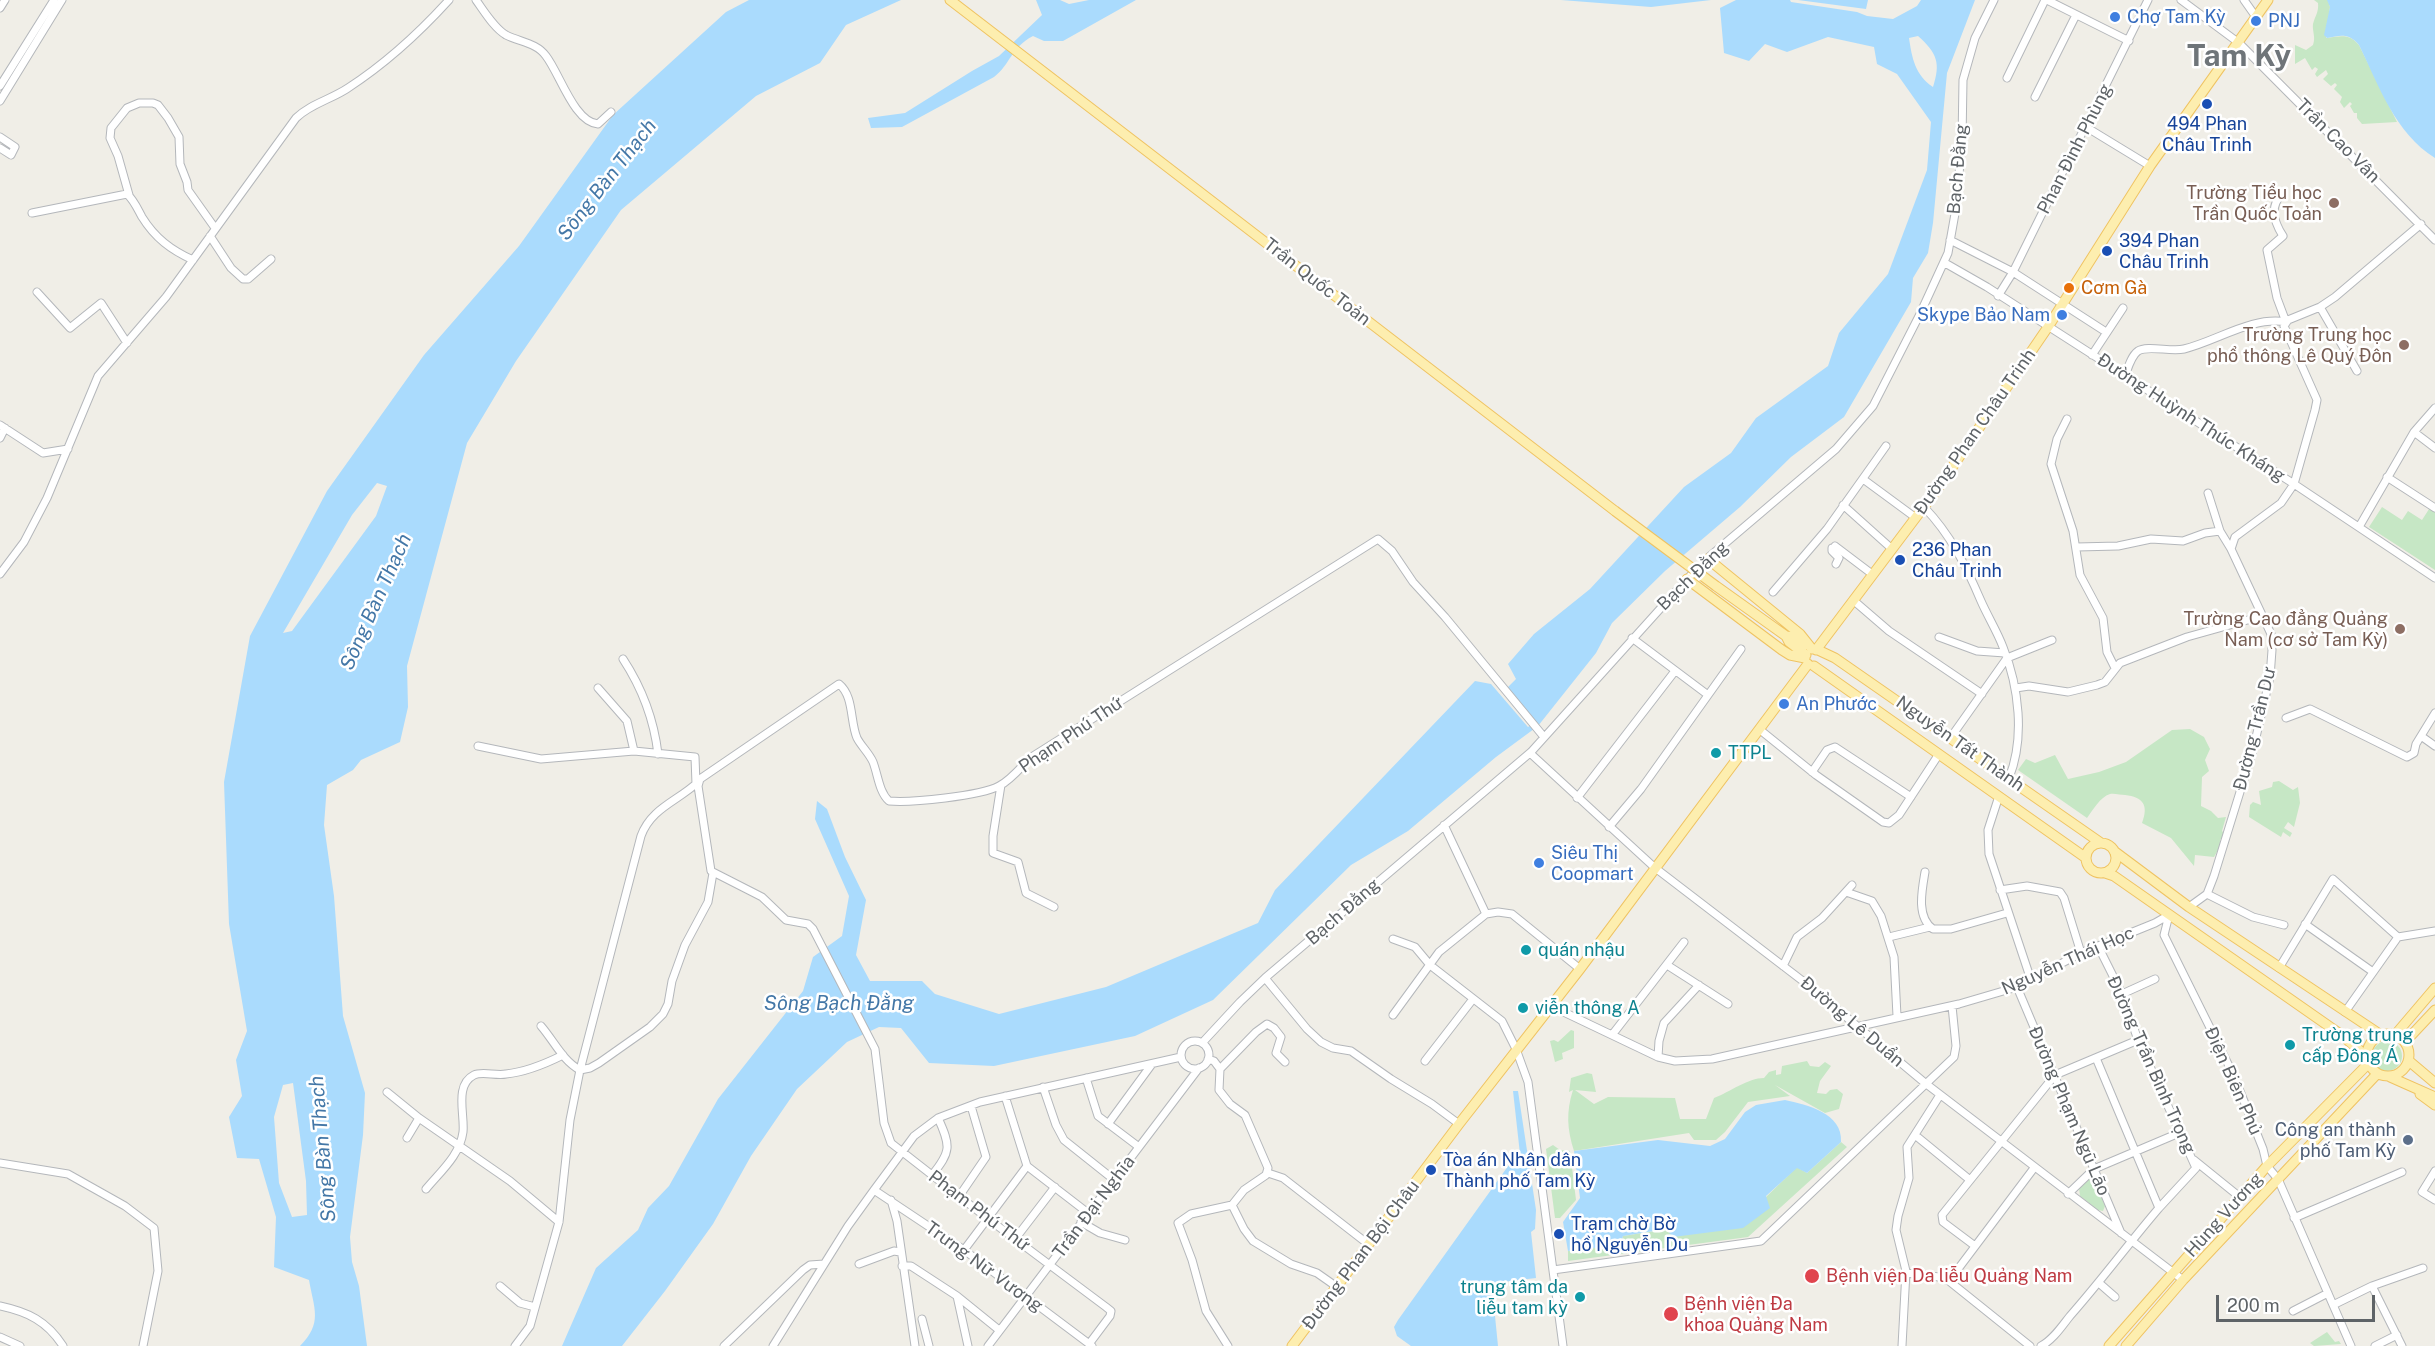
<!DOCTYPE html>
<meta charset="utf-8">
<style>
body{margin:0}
#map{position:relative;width:2435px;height:1346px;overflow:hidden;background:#f0eee7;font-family:"Public Sans",sans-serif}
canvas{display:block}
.scale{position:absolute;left:2216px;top:1295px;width:159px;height:27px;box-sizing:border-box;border:3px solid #5e6367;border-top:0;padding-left:8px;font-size:18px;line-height:21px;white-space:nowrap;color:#5e6367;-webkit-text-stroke:4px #fff;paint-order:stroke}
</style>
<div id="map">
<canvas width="2435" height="1346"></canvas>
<div class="scale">200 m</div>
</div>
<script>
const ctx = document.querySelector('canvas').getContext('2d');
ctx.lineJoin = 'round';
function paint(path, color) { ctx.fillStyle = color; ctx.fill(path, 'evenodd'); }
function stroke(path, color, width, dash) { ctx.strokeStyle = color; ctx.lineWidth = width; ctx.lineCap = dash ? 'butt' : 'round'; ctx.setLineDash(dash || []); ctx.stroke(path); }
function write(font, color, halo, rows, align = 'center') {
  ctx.font = font + ' "Public Sans",sans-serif'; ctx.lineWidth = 5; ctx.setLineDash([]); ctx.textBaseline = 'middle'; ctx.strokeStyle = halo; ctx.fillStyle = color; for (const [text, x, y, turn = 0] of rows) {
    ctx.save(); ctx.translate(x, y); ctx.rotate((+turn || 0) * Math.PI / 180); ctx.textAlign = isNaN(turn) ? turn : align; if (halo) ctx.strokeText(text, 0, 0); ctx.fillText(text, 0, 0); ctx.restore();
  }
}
const green = new Path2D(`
 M2314 0H2328L2330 7 2326 38C2341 36 2349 33 2359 45L2397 122 2362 124 2357 118V113H2354L2350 106 2352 104 2350 102 2344 108 2340 102 2342 97 2334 89 2337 85 2335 83 2331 86 2323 79 2328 74 2326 70 2317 77 2315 74 2318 69 2315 67 2312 70 2305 58 2295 64V45L2306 50 2313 45C2316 37 2312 31 2313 24 2315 16 2319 12 2318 3Z
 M2431 506 2435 509V570L2369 527 2382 507 2402 520 2408 511 2422 520Z
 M2190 729 2204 737 2210 749 2205 760 2209 771 2202 777 2201 806 2211 811 2218 818 2226 817 2222 831 2225 834 2220 840 2222 843 2214 857 2195 855 2194 866 2171 838 2142 823C2149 805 2143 797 2125 795 2121 795 2114 793 2110 794 2100 797 2093 810 2087 818L2018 770 2026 759 2035 763 2055 755 2068 779 2099 772 2126 762 2172 730Z
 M2279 781 2293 790 2298 787 2300 803 2294 827 2288 822 2284 828 2292 833 2290 837 2283 832 2281 837 2249 817 2250 805 2253 802 2261 805 2259 791 2272 787 2273 782Z
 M1571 1030 1574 1031V1048L1562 1053 1563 1059 1555 1062 1550 1041 1554 1040 1558 1042Z
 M2372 1056a15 15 0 1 1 30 0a15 15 0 1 1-30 0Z
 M1807 1061 1810 1066 1819 1067 1825 1062 1831 1066 1820 1081 1817 1093 1826 1094 1830 1090 1837 1089 1843 1094 1839 1109 1825 1113 1775 1085 1790 1096 1748 1102 1725 1132 1716 1140H1694L1689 1133 1574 1151C1567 1129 1566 1112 1573 1090L1569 1092 1571 1078 1587 1073 1592 1074 1596 1092 1575 1090 1594 1104 1608 1097 1675 1098 1680 1119H1706L1714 1098C1730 1092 1748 1078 1764 1078L1769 1072 1776 1070V1075L1781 1074 1782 1066Z
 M1841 1142 1847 1147 1748 1237 1568 1261V1251L1620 1245 1623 1236 1667 1229 1766 1197 1797 1167 1807 1173Z
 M1553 1145 1560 1150 1570 1151 1576 1200 1560 1218H1555L1546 1149Z
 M2088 1179 2094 1180 2105 1206 2103 1211 2098 1210 2080 1196 2079 1188Z
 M2327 1332 2335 1342 2339 1341 2341 1344 2314 1346 2310 1343Z`);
const water = new Path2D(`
 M749 0H901L846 25 820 63 756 96 621 210 516 361 467 443 407 666 408 707 400 742 361 760 353 770 327 785 324 825 334 896 343 1016 365 1093 363 1135 350 1237 352 1262 359 1286 367 1346H300C323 1323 314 1309 309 1280L274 1267 276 1217 259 1159 237 1158 229 1117 242 1096 236 1060 247 1031 229 924 224 782 250 636 327 491 424 355 519 246 613 115 726 12ZM377 483 387 486 376 516 292 631 283 633 352 515ZM293 1083 306 1181 307 1215 292 1217 279 1183 274 1117 283 1085Z
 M1036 0H1060L1069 4 1089 0H1136L1063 41H1044L1033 36C1010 48 1011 64 994 77L902 127 871 128 868 118 905 113 972 71 999 56 1042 15Z
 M1561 0H1711L1651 7Z
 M1736 0H1790L1791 2 1857 12 1867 16 1893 19 1917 6 1921 0H1975L1947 73 1933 223 1928 253 1913 278 1911 302 1844 417 1791 457 1740 507 1665 571 1612 623 1596 653 1538 726 1496 757 1408 831 1351 865 1213 1000 1135 1036 994 1066 929 1063 901 1028 879 1027 847 1042 797 1089 751 1156 713 1224 665 1291 622 1346H562L596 1268 638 1230 648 1208 669 1186 718 1099 803 991 813 957 842 936 849 896 815 819 817 801 827 809 845 857 866 900 856 955 870 981H922L935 994 999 1014 1106 987 1258 923 1275 890 1475 681 1491 684 1528 727 1534 723 1507 688 1516 679 1508 664 1534 634 1590 589 1684 487 1731 453 1756 418 1828 366 1839 333 1888 274 1927 170 1931 122 1897 74 1877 64 1874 47 1828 37 1787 52 1765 44 1749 61 1724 53 1720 8ZM1918 36C1937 53 1941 63 1933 87 1915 75 1912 58 1909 38Z
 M1798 0H1868L1866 9Z
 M2327 0H2435V158C2395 133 2379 86 2359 45 2349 33 2341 35 2327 38L2324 35 2330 7Z
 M1513 1091H1518L1536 1210 1535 1229 1531 1232 1536 1278 1495 1283 1492 1286 1498 1346H1411L1397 1336 1394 1327 1398 1320 1516 1155 1520 1154Z
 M1785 1100C1807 1105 1843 1113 1841 1142L1807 1173 1797 1168 1766 1196 1770 1208 1743 1228 1673 1237 1666 1229 1623 1236 1620 1245 1568 1251 1563 1222 1580 1198 1574 1151 1658 1140 1710 1146 1725 1139 1745 1112 1756 1105Z`);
const minor = new Path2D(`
 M476 0C484 11 494 28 506 35 520 42 537 43 546 56 560 74 574 122 598 124L611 112
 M2047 0 2129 41
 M2181 0 2239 43 2435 240
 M2244 0 2256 17
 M0 8 5 0
 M2007 78 2045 0
 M0 86 54 0
 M2035 97 2076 15
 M0 101 62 0
 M2086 127 2150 166
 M0 137 15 147 11 155 0 148
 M2282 194C2269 207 2274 222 2283 236L2267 250 2277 298 2286 322
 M129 195 118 156 110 138 111 128 127 108 139 103H153L158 105 168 118 179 137 180 164 187 182 188 190 215 228
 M32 213 127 194C134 200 138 210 142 217 155 238 171 250 193 260
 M210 236 231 268 243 279H248L271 259
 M1950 240 2013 272 2106 332
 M1945 263 1987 287 2294 484 2435 578
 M37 292 70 328 101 303 127 343
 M1998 296 2013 272 2148 0
 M2320 307 2357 371
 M2092 355 2123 308
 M2125 376C2128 368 2131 356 2138 351 2147 345 2171 352 2184 349 2217 341 2252 316 2286 322
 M2067 419 2057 439 2051 464 2073 531 2080 575 2103 618 2107 652 2115 668
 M0 425 43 453 68 449
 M2414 432 2435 448
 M0 438 5 428
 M2387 477 2435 508
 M1863 479 1916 518
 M2208 493 2220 531 2231 549
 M1843 505 1892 549
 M1924 507C1951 535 1966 566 1981 601 1988 617 1997 631 2003 647 2019 687 2025 738 2009 778
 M2359 527 2414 432 2435 408
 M2077 547 2118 546 2151 539 2183 541 2205 533 2220 531
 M1832 548V551L1839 558 1836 564
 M1833 549 1835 546 1872 574
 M0 574 24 542 47 498 98 376 166 297 296 118C310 104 332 99 348 88 385 64 419 33 449 0
 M1773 592 1827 529 1886 446
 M1853 600 1889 631 1982 694
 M1939 637 1977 651 2005 653
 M1632 638 1708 695
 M623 659C642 688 654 720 658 754
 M598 688 627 721 634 751
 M2016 688 2029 686 2068 692 2097 685 2105 682 2120 663 2187 637 2262 616
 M2286 718 2310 709 2407 757 2414 753 2416 744 2435 713
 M1759 729 1816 775 1883 822 1889 823 1899 815 1939 754
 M2421 736 2435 746
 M1951 737 2007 658 2052 640
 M478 746 541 759 634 751 695 757 696 784
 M1530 753 1654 867 1808 985 1925 1083 2183 1280
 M1812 772 1827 750 1835 747 1911 797
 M1001 785 993 836V853L1018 862 1026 893 1054 907
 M1999 796 1988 830 1989 854 2031 980
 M1577 798 1675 671
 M1444 825 1486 914
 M1609 827 1641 789 1741 649
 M1925 872C1922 890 1916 917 1933 929H1951L2007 913
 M2000 890 2027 886 2060 892 2064 898 2081 953
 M1846 892 1872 901 1881 916 1894 957 1897 1016
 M2207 894 2253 917 2284 925
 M2189 907 2207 894 2214 876 2253 750 2270 677 2272 650 2271 634 2231 549 2235 537 2281 503 2294 484 2315 410 2317 400 2284 326 2288 320 2320 307 2335 297 2421 224
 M2169 915 2164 935 2234 1076 2263 1149 2267 1166 2278 1179 2351 1346
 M2305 924 2373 972
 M1889 937 1930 927
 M2398 937 2435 931
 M1393 939 1415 947 1430 965 1502 1021 1516 1049 1528 1082 1563 1346
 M2098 946 2122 994 2138 1040 2196 1168 2159 1208
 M1667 965 1728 1004
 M1783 966 1797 937 1822 918 1852 885
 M2279 968 2333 879 2398 937 2345 1012
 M1265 978 1307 1029 1321 1042 1333 1048 1351 1051 1391 1079 1432 1104 1459 1124
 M2017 987 2121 1233
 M2122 994 2155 979
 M1551 1006 1658 1057 1675 1061 1712 1059 1959 1004 2017 987 2081 953 2155 923 2169 915
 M1393 1015 1439 952 1486 914 1498 912 1512 914 1580 969
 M541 1026C554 1041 563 1061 580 1070L590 1068 599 1063 650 1027 663 1014 668 1004 672 981 685 945 708 902 713 873
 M1612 1035 1684 942
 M1181 1055a14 14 0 1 1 28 0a14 14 0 1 1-28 0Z
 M1202 1043 1240 1002 1265 978 1531 752 1687 579 1709 557 1836 449 1873 406 1920 314 1948 253 1956 208 1962 141 1963 80 1975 38 1994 0
 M1658 1057 1659 1041 1664 1023 1699 985
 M1208 1059 1214 1061 1220 1069 1219 1090 1230 1104 1245 1115 1268 1168 1266 1175 1244 1190 1232 1205 1191 1214 1178 1223 1192 1260 1206 1311 1228 1346
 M1425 1061 1473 999
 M1220 1069 1256 1032 1267 1024 1274 1028 1281 1037 1276 1053 1285 1062
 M1086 1078 1098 1116 1139 1147
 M1043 1087 1056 1125 1064 1140 1113 1179
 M387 1092 419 1118 510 1181 559 1222
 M1005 1096 1027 1166 1088 1213
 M1108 1124 1152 1064
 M1915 1135 1970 1180
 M407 1138 419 1118
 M2194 1160 2241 1198
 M0 1163 68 1174 125 1206 154 1228 158 1271 143 1346
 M2435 1171 2422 1192 2435 1200
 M1268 1173 1283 1178 1368 1244
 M932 1175C951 1152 951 1146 938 1118
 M426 1189C441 1171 460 1155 463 1132 465 1115 454 1085 474 1075 482 1071 496 1076 506 1074 526 1072 545 1064 563 1055
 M874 1190 964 1250 1092 1346
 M2068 1194 2094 1169 2179 1133
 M960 1195 986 1157 971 1106
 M891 1200 897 1221 915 1346
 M1232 1205 1244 1229 1253 1241 1291 1264 1317 1273 1337 1287
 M2294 1218 2402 1172
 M1081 1222 1100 1233 1125 1240
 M1015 1239 1055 1187
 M1975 1246 1943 1222 1942 1215 2055 1075 2138 1040
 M964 1250 1027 1166
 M859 1264 894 1251 900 1252
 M902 1266H911L957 1296 999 1330
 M1553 1270 1761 1241 1954 1057 1956 1046 1952 1006
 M1906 1273 1939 1277 1949 1281 2030 1346
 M1949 1281 2034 1168
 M2099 1283 2115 1297
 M500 1286 520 1303 535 1307
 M2372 1286 2402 1346
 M957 1296 968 1346
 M2333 1305 2372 1286 2423 1268
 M0 1306C28 1312 47 1321 63 1346
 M2293 1311 2328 1293
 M922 1319 929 1346
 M0 1337 20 1346
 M1089 1344 1110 1316 1111 1311 1106 1307 987 1218 891 1143 884 1123 875 1049 813 929 808 924 786 920 762 897 711 871 698 786 700 779 839 684C854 696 850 722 857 738 861 746 869 753 873 762 878 775 879 792 889 801 911 803 980 796 999 786 1011 780 1021 767 1030 758L1378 539 1392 551 1413 582 1445 617 1544 737
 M515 1346 530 1326 559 1222 570 1120 580 1070 641 836C651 808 678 801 698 782
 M724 1346 803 1270 810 1265 824 1264
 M773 1346 848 1226 874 1190 914 1136 938 1118 980 1102 1181 1057
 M988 1346 1199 1068
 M1902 1346 1906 1271 1896 1230 1898 1216 1909 1178 1907 1147 1940 1095
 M2041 1346C2053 1340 2062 1326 2070 1316 2101 1281 2129 1243 2159 1208L2096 1058
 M2375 1346 2397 1335`);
const major = new Path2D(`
 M950 0 1615 511
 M1708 559 1800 634 1812 649
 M1687 579 1782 650 1790 655 1805 658
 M1716 586 1786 636
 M1804 645 1793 637 1786 636 1789 642 1806 655
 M1816 650 1938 488 2048 327 2150 166 2268 0
 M1818 650 1835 658 2101 843
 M1814 666 2086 858
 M2086 858a15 15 0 1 1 30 0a15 15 0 1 1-30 0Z
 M2114 851 2189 907 2381 1035
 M2105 873 2114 876 2343 1036 2367 1057
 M2367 1055a21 21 0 1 1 42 0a21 21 0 1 1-42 0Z
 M2395 1035 2435 988
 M2405 1042 2435 1010
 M2409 1061 2435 1083
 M2390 1077 2435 1097
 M2420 1094 2435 1105
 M1292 1346 1459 1124 1580 969 1808 664
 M2109 1346 2267 1166 2368 1064
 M2126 1346 2183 1280 2377 1074`);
const majorBridge = new Path2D(`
 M1615 511 1716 586`);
const markers = [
 [2115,17,6,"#3f7fe0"],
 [2256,21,6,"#3f7fe0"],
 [2207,104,6,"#1a4fb4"],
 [2334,203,6,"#8d6e63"],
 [2107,251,6,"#1a4fb4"],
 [2069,288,6,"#e8710a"],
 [2062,315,6,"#3f7fe0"],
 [2404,345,6,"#8d6e63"],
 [1900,560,6,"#1a4fb4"],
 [2400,629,6,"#8d6e63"],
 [1784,704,6,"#3f7fe0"],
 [1716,753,6,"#0f9aa8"],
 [1539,863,6,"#3f7fe0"],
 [1526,950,6,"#0f9aa8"],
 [1523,1008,6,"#0f9aa8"],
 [2290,1045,6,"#0f9aa8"],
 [2408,1140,6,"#5c6f8a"],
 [1431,1170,6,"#1a4fb4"],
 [1559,1234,6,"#1a4fb4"],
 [1812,1276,8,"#e0444e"],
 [1580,1297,6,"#0f9aa8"],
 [1671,1314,8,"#e0444e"]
];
const shopNames = [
 ["Chợ Tam Kỳ",2127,17],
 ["PNJ",2268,21],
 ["Skype Bảo Nam",2050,315,"right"],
 ["An Phước",1796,704],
 ["Siêu Thị",1551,853],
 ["Coopmart",1551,874]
];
const transitNames = [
 ["494 Phan",2207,124,"center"],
 ["Châu Trinh",2207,145,"center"],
 ["394 Phan",2119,241],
 ["Châu Trinh",2119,262],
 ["236 Phan",1912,550],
 ["Châu Trinh",1912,571],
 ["Tòa án Nhân dân",1443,1160],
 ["Thành phố Tam Kỳ",1443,1181],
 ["Trạm chờ Bờ",1571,1224],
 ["hồ Nguyễn Du",1571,1245]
];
const streetNames = [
 ["Trần Cao Vân",2338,141,45],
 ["Phan Đình Phùng",2075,149,-63],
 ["Bạch Đằng",1958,169,-85],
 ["Trần Quốc Toản",1317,282,38],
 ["Đường Huỳnh Thúc Kháng",2191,418,33],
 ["Đường Phan Châu Trinh",1975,432,-55],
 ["Bạch Đằng",1693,576,-44],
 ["Đường Trần Dư",2255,729,-76],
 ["Phạm Phú Thứ",1071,735,-34],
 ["Nguyễn Tất Thành",1960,744,35],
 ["Bạch Đằng",1343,912,-41],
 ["Nguyễn Thái Học",2068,961,-24],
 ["Đường Lê Duẩn",1852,1022,40],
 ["Đường Trần Bình Trọng",2151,1065,66],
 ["Điện Biên Phủ",2233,1081,66],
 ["Đường Phạm Ngũ Lão",2069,1111,67],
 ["Trần Đại Nghĩa",1094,1207,-53],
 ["Phạm Phú Thứ",979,1211,37],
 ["Hùng Vương",2224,1215,-48],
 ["Đường Phan Bội Châu",1361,1255,-53],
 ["Trưng Nữ Vương",984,1267,36]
];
const educationNames = [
 ["Trường Tiểu học",2322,193],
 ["Trần Quốc Toản",2322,214],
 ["Trường Trung học",2392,335],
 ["phổ thông Lê Quý Đôn",2392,356],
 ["Trường Cao đẳng Quảng",2388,619],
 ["Nam (cơ sở Tam Kỳ)",2388,640]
];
const foodNames = [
 ["Cơm Gà",2081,288]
];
const cultureNames = [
 ["TTPL",1728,753],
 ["quán nhậu",1538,950],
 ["viễn thông A",1535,1008],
 ["Trường trung",2302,1035],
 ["cấp Đông Á",2302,1056],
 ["trung tâm da",1568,1287,"right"],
 ["liễu tam kỳ",1568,1308,"right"]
];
const serviceNames = [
 ["Công an thành",2396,1130],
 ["phố Tam Kỳ",2396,1151]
];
const healthNames = [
 ["Bệnh viện Da liễu Quảng Nam",1826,1276],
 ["Bệnh viện Đa",1684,1304],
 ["khoa Quảng Nam",1684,1325]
];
const waterNames = [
 ["Sông Bàn Thạch",607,180,-52],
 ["Sông Bàn Thạch",376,602,-66],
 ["Sông Bạch Đằng",839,1004],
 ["Sông Bàn Thạch",323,1149,-95]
];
const townNames = [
 ["Tam Kỳ",2239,57]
];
paint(green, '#c6e7c5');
paint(water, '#aadbfd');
stroke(minor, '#b4b7bb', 9);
stroke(major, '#efc362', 11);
stroke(minor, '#fff', 7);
stroke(major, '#fdeeaf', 9);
stroke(majorBridge, '#efc362', 11, []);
stroke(majorBridge, '#fdeeaf', 9);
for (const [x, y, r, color] of markers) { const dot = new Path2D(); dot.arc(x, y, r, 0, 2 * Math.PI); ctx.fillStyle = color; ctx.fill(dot); stroke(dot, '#fff', 2); }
write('18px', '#366cbe', '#fff', shopNames, 'left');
write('18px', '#164399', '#fff', transitNames, 'left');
write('18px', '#5e6367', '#fff', streetNames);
write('18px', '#785e54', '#fff', educationNames, 'right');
write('18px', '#c56008', '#fff', foodNames, 'left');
write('18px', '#0d838f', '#fff', cultureNames, 'left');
write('18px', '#4e5e75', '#fff', serviceNames, 'right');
write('18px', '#be3a42', '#fff', healthNames, 'left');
write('italic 20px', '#4377a7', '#fff', waterNames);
write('bold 30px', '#6f7579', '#fff', townNames);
</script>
